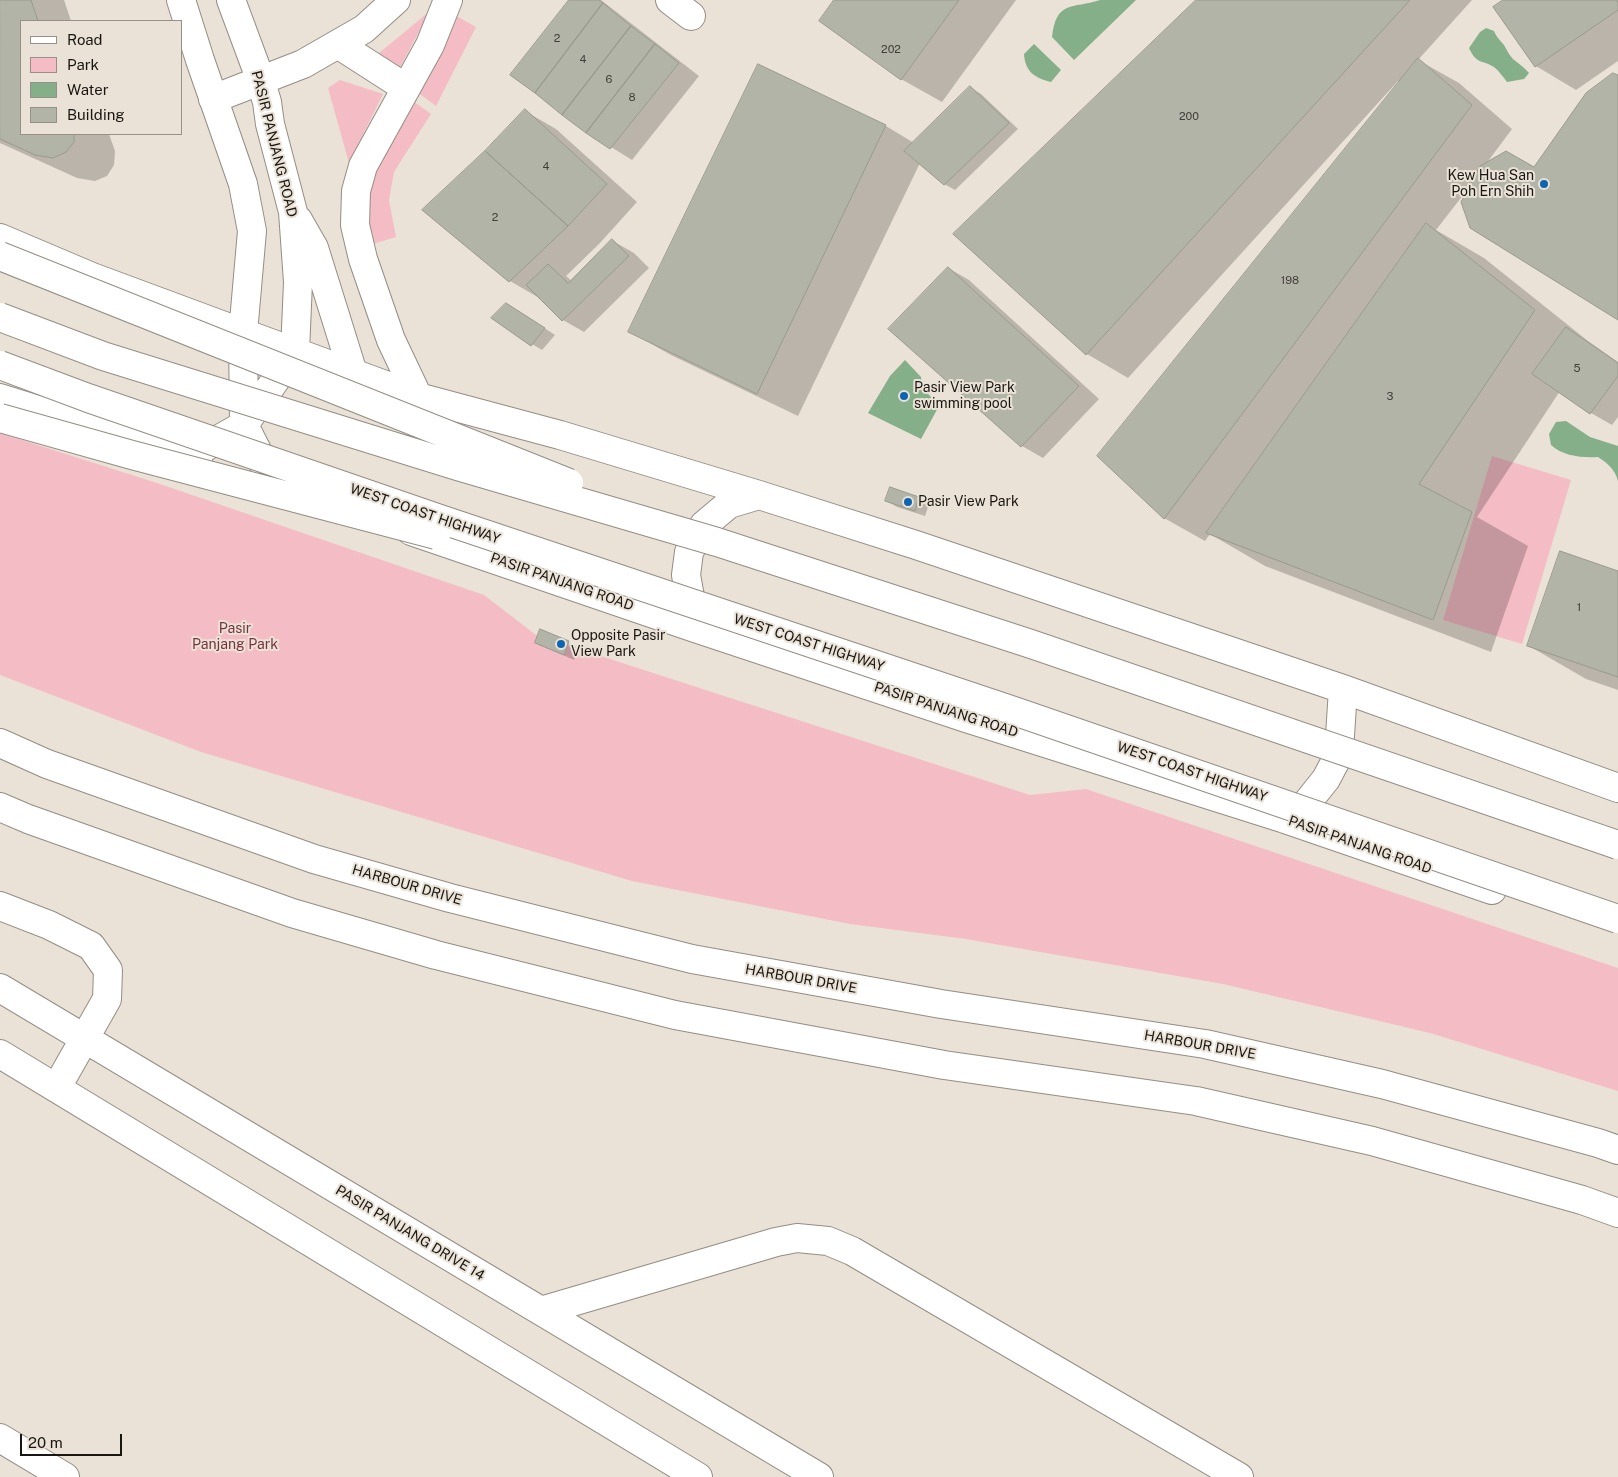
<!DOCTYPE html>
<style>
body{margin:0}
#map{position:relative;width:1618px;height:1477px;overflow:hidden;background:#eae2d6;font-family:"Public Sans",sans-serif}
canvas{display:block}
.legend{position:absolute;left:20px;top:20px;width:162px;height:115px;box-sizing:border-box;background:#eae2d6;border:1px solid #969088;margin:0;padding:6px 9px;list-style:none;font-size:15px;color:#191612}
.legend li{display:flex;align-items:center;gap:10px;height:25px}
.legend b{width:25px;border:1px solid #969088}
.scale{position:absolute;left:20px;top:1434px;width:102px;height:22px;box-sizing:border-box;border:2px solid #191612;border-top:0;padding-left:6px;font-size:15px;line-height:18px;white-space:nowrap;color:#191612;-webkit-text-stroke:4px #eae2d6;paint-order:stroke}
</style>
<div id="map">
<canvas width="1618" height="1477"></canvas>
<ul class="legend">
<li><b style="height:6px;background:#fff"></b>Road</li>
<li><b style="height:14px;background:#f4bdc5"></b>Park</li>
<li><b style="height:14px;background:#84af89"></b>Water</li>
<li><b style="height:14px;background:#b3b4a8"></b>Building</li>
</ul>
<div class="scale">20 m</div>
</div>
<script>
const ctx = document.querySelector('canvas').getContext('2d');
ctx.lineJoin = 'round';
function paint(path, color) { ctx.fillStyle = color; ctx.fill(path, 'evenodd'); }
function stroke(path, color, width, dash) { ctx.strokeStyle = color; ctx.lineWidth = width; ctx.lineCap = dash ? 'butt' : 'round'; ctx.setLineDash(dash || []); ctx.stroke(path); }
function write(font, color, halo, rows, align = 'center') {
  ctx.font = font + ' "Public Sans",sans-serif'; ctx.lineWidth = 4; ctx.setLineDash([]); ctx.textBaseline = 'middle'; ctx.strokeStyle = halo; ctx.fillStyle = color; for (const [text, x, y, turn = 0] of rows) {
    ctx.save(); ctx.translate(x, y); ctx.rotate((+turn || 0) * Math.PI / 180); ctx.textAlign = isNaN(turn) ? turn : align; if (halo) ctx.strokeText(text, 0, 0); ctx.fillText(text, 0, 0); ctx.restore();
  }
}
const green = new Path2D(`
 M430 11 399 69 373 58Z
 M453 14 476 27 436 106 413 89Z
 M340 80 383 94 349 163 328 88Z
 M409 98 431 114 394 172 389 200 396 237 366 246 370 164Z
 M0 433 157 483 484 595 536 635 1030 795 1086 789 1618 968V1091L1430 1033 1223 984 966 939 850 924 632 881 201 752 0 675Z
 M1492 456 1571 480 1522 644 1443 620Z`);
const water = new Path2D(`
 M1100 0H1136L1074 60 1052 37C1056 0 1072 9 1100 0Z
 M1486 28 1494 31C1497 38 1500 40 1504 45 1507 50 1509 55 1513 59 1519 64 1524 67 1529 73L1524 79 1507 82C1503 77 1499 71 1494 67 1481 59 1477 65 1469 48L1480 32Z
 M1034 44 1061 70 1051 82C1034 78 1025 71 1024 54Z
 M905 360 921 377 922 387 939 406 921 439 868 413 890 376Z
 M1566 421 1590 437 1618 446V481C1615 469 1607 463 1598 457 1582 458 1563 456 1551 445L1549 434 1556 422Z`);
const shadow = new Path2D(`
 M0 0H64L71 21H21V134H109L115 151 114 165 107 176 95 181 77 178 0 143Z
 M570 0H601L699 76 632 160 611 147Z
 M836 0H1016L942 102 901 79Z
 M1198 0H1472L1418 60 1459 83 1512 129 1486 164 1534 169 1618 76V319L1467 190 1436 230 1484 258 1588 341 1618 362V417L1612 425 1591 413 1560 391 1477 517 1528 546 1491 652 1265 566 1210 534 1205 541 1164 518 1399 83 1398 81 1128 378 1087 354 955 234Z
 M1505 0H1618V61L1576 90 1536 66Z
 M759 66 886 126 914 143 971 88 981 94 1018 129 955 190 944 184 920 163 798 416 671 355 630 332Z
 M525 111 556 129 637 202 599 244 566 276 572 281 613 241 634 253 649 268 584 332 563 320 541 299 510 281 486 152Z
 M948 268 969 280 1099 399 1043 458 1022 446Z
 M517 310 555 335 542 350 532 344Z
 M891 489 919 498 929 504 925 516 897 507 887 501Z
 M1618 572V690L1586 679 1529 646Z
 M541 631 579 648 574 660 536 643Z`);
const building = new Path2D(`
 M0 0H31L38 21H21V134H74V142L66 152 53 158 35 155 0 139Z
 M569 0H599L603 3 535 93 510 75Z
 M834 0H959L901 80 819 21Z
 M1196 0H1410L1086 355 953 234Z
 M1503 0H1616L1618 2V10L1535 67 1493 7Z
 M603 3 631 26 562 115 535 93Z
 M631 26 655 44 586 133 562 115Z
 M655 44 679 63 610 149 586 133Z
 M1418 58 1472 105 1164 519 1097 456Z
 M758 64 886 125 757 394 628 332Z
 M1613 73 1618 75V320L1470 228 1461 202 1480 166 1506 151 1534 167 1586 93Z
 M970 86 1009 123 944 185 904 151Z
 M525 109 607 184 568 226 485 151Z
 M485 151 568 226 509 282 422 210Z
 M1426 223 1535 310 1419 484 1472 512 1433 620 1206 533Z
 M612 239 629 256 562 321 526 285 548 264 568 283Z
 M948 267 1079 386 1021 447 888 329Z
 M506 303 545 328 531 346 491 318Z
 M1566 327 1618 363V376L1590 414 1532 374Z
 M890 487 919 497 915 511 885 501Z
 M1560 551 1618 571V677L1527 646Z
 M540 629 569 641 564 655 535 643Z`);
const minor = new Path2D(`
 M670 0 691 16
 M339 45 406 88
 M213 99 303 64 364 29 396 0
 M0 743 47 764 314 859 450 898 692 959 941 1004 1205 1044 1382 1084 1598 1143 1618 1150
 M0 807 28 819 292 913 436 955 675 1015 944 1065 1196 1101 1372 1141 1582 1200 1618 1213
 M0 906 49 925 91 946 108 970 107 999 57 1087
 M0 988 819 1477
 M0 1054 698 1477
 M541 1311 776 1242 797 1238 828 1241 852 1251 1239 1477
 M0 1438 65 1477`);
const major = new Path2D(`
 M181 0 200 60 243 184 252 231 243 333 244 425 275 486
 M298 220 314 248 353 373
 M243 333 418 397 560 435 759 495 916 545 1343 689 1618 788
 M418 397 391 340 363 259 355 225 356 191 363 166 430 45 448 0
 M198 451 244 425 295 352 298 282 293 212 270 124 267 102 257 70 231 0
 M411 531 695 628 966 718 1285 819 1492 890
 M695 624 686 575 689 552 704 525 729 504 759 495
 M1285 819 1306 804 1326 779 1335 762 1340 736 1343 689`);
const highway = new Path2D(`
 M0 238 92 277 243 333
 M0 398 198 460`);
const highwayBridge = new Path2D(`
 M0 256 569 483
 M0 317 103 356 457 466 717 542 1031 644 1618 845
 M0 365 88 398 437 518 1014 711 1618 919
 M0 418 132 455 436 535`);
const markers = [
 [1544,184,5,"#0c65b2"],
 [904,396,5,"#0c65b2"],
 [908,502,5,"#0c65b2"],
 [561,644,5,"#0c65b2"]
];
const numberNames = [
 ["2",557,39],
 ["202",891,50],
 ["4",583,60],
 ["6",609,80],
 ["8",632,98],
 ["200",1189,117],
 ["4",546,167],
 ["2",495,218],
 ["198",1290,281],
 ["5",1577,369],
 ["3",1390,397],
 ["1",1579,608]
];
const streetNames = [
 ["PASIR PANJANG ROAD",274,144,76],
 ["WEST COAST HIGHWAY",425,514,19],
 ["PASIR PANJANG ROAD",562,582,19],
 ["WEST COAST HIGHWAY",809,643,18],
 ["PASIR PANJANG ROAD",946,710,18],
 ["WEST COAST HIGHWAY",1192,772,19],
 ["PASIR PANJANG ROAD",1360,845,19],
 ["HARBOUR DRIVE",407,885,16],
 ["HARBOUR DRIVE",801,979,10],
 ["HARBOUR DRIVE",1200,1045,10],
 ["PASIR PANJANG DRIVE 14",410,1233,31]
];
const poiNames = [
 ["Kew Hua San",1534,176,"right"],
 ["Poh Ern Shih",1534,192,"right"],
 ["Pasir View Park",914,388],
 ["swimming pool",914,404],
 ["Pasir View Park",918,502],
 ["Opposite Pasir",571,636],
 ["View Park",571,652]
];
const parkNames = [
 ["Pasir",235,629],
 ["Panjang Park",235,645]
];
paint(green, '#f4bdc5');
paint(water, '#84af89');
paint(shadow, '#0003');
paint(building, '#b3b4a8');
stroke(building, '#98998d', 1);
stroke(minor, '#948d83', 30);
stroke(major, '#948d83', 30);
stroke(highway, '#948d83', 30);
stroke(minor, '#fff', 28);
stroke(major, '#fff', 28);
stroke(highway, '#fff', 28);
stroke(highwayBridge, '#948d83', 30, []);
stroke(highwayBridge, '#fff', 28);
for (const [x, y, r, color] of markers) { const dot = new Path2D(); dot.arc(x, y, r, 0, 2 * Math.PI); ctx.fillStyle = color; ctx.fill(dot); stroke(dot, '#eae2d6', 2); }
write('11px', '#403e38', null, numberNames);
write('14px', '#191612', '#eae2d6', streetNames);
write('14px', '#191612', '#eae2d6', poiNames, 'left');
write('14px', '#7a3241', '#eae2d6', parkNames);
</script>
